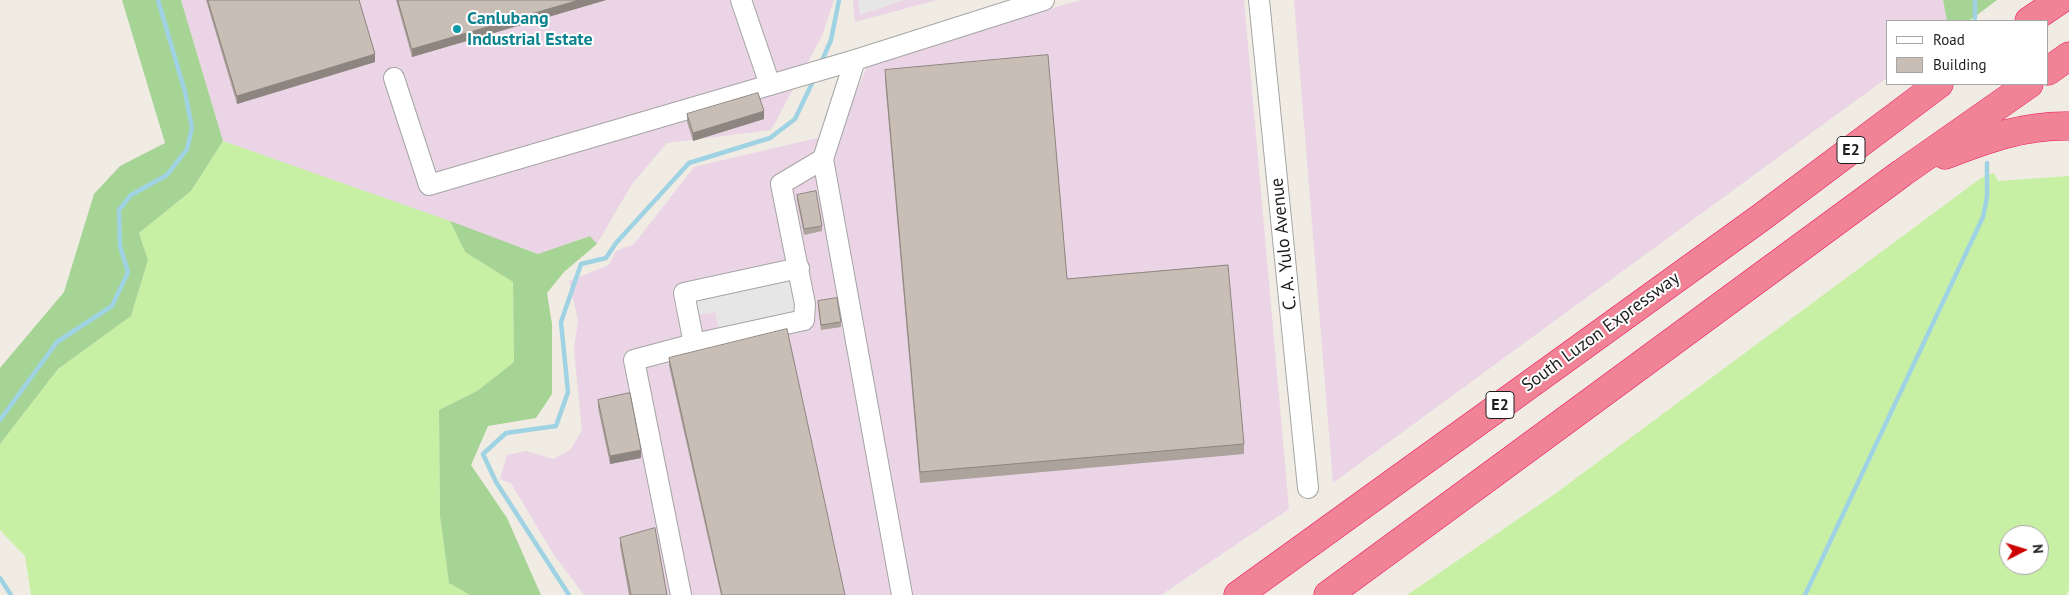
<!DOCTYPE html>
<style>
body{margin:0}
#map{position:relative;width:2069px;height:595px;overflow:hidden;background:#f0ece3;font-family:"PT Sans",sans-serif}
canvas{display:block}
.legend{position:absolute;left:1886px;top:20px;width:162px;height:65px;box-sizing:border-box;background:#fff;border:1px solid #a5a5a5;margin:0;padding:6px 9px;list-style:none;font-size:15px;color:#1e1e1e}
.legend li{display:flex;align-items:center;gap:10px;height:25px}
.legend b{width:25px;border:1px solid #a5a5a5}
.north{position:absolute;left:1999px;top:525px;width:50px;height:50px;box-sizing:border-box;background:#fff;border:1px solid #a5a5a5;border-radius:50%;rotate:85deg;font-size:14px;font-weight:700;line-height:20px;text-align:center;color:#1e1e1e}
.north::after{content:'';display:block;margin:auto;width:18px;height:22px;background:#cd0200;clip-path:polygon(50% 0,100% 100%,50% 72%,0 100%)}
</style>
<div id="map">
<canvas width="2069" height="595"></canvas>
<ul class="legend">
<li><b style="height:6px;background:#fff"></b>Road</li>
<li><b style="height:14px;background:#c9beb6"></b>Building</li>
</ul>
<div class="north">N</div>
</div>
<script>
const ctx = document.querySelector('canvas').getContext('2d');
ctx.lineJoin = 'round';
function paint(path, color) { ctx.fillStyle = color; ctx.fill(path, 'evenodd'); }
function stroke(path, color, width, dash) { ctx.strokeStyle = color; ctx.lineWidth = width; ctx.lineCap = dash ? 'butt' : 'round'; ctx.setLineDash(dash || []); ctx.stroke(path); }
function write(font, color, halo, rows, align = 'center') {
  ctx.font = font + ' "PT Sans",sans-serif'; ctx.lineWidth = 4; ctx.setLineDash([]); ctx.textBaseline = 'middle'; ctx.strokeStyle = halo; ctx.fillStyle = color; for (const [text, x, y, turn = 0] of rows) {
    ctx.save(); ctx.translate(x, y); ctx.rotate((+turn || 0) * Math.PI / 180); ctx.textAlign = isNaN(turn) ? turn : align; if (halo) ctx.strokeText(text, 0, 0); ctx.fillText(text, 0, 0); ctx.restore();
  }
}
const industrial = new Path2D(`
 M181 0H834L822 36 771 130 667 143 632 184 597 244 589 236 539 254 223 141Z
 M853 0H937L855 22Z
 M1081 0H1244L1289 509 1161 595H584L554 555 511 483 500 479 507 455 526 451 554 459 571 449 582 430 574 350 578 320 569 281 609 265 616 251 634 244 694 167 838 133 867 67 895 53Z
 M1294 0H1943L1947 21H1888V77L1333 483Z`);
const grass = new Path2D(`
 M223 141 450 221 465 252 513 282 514 362 477 391 439 410 440 516 449 582 470 595H31L25 556 0 530V444L58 369 131 316 148 260 139 233 191 191Z
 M1994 173 1998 181 2069 176V590L2066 595H1407L1552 496 1981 178ZM2009 535H2039V565H2009Z`);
const forest = new Path2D(`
 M122 0H181L223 141 191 191 139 233 148 260 131 316 58 369 0 444V368L64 292 94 194 120 166 165 143Z
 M1943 0H1997L1969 21H1947Z
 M450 221 538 254 590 236 597 244 564 272 547 293 552 324V394L536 418 488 426 471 465 507 518 541 595H470L449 583 440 516 439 410 477 391 514 362 513 282 465 252Z`);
const parking = new Path2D(`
 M858 0H905L860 15Z
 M792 274 800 317 719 333 715 312 694 316 690 295Z`);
const stream = new Path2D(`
 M1975 0V18
 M821 63 831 40 839 0
 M0 420 57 342 112 306 128 272 120 246 119 210 131 195 167 175 187 149 192 128 185 92 158 0
 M0 578 11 595
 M569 595 496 482 483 454 506 433 556 426 568 392 561 322 581 264 606 258 616 243 689 163 770 138 795 119 815 77
 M1805 595 1983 217 1987 197V163`);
const minor = new Path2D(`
 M741 0 770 85
 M1259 0 1308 488
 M394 78 429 185 855 60 1044 0
 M823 159 902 595
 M694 344 684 293 799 268
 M681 595 634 360 694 344 804 320 805 304 781 184 823 159 855 60`);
const highway = new Path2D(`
 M2029 21 2060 0
 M2048 71 2069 56
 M1945 155C1986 139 2024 125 2069 126
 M1238 595 1763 216 1939 84
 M1328 595 1902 173 2029 84`);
const wall = new Path2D(`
 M206 0H359L375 62 237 104Z
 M396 0H606L412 57Z
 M885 70 1067 279 1244 444V454L920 483 885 80Z
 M687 114 764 119 693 141 687 122Z
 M797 195 822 226V231L804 235 797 200Z
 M818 301 841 322V327L821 330 818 307Z
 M669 358 845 595H721L669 366Z
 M598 400 641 458 610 464 598 408Z
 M620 538 667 595H629L620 546Z`);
const shadedWall = new Path2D(`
 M579 0H606L412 57V49Z
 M375 54V62L237 104V96Z
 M764 111V119L693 141V133Z
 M641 450V458L610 464V456Z`);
const building = new Path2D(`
 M208 0H359L375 54 237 96Z
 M398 0H579L412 49Z
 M1048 55 1067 279 1228 265 1244 444 920 472 885 70Z
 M758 93 764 111 693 133 687 114Z
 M816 191 822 226 804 229 797 195Z
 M837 298 841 322 821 325 818 301Z
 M787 329 845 595H722L669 358Z
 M630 393 641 450 610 456 598 400Z
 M655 528 667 595H631L620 538Z`);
const markers = [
 [457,29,5,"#0f9aa8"]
];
const shields = [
 [1851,150,28],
 [1500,405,28]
];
const shieldNames = [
 ["E2",1851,150],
 ["E2",1500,405]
];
const cultureNames = [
 ["Canlubang",467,19],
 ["Industrial Estate",467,40]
];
const streetNames = [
 ["C. A. Yulo Avenue",1284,244,-96],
 ["South Luzon Expressway",1601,332,-36]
];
paint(industrial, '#ead4e6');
paint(grass, '#c8f0a4');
paint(forest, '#a6d494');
paint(parking, '#e6e6e6');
stroke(stream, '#9fd3e3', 4.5);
stroke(minor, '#a5a5a5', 22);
stroke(highway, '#ed125b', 29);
stroke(minor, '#fff', 20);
stroke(highway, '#f08396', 28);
paint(wall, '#ada39d');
paint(shadedWall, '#8d857f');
paint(building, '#c9beb6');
stroke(building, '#8d857f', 1);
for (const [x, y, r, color] of markers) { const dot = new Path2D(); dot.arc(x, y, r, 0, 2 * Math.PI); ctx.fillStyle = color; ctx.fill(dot); stroke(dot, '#fff', 2); }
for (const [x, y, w] of shields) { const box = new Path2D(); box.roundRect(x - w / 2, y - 13.5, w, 27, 4); ctx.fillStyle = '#fff'; ctx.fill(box); stroke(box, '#1e1e1e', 1); }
write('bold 16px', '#1e1e1e', null, shieldNames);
write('bold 18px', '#0d838f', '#fff', cultureNames, 'left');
write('18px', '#1e1e1e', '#fff', streetNames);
</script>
